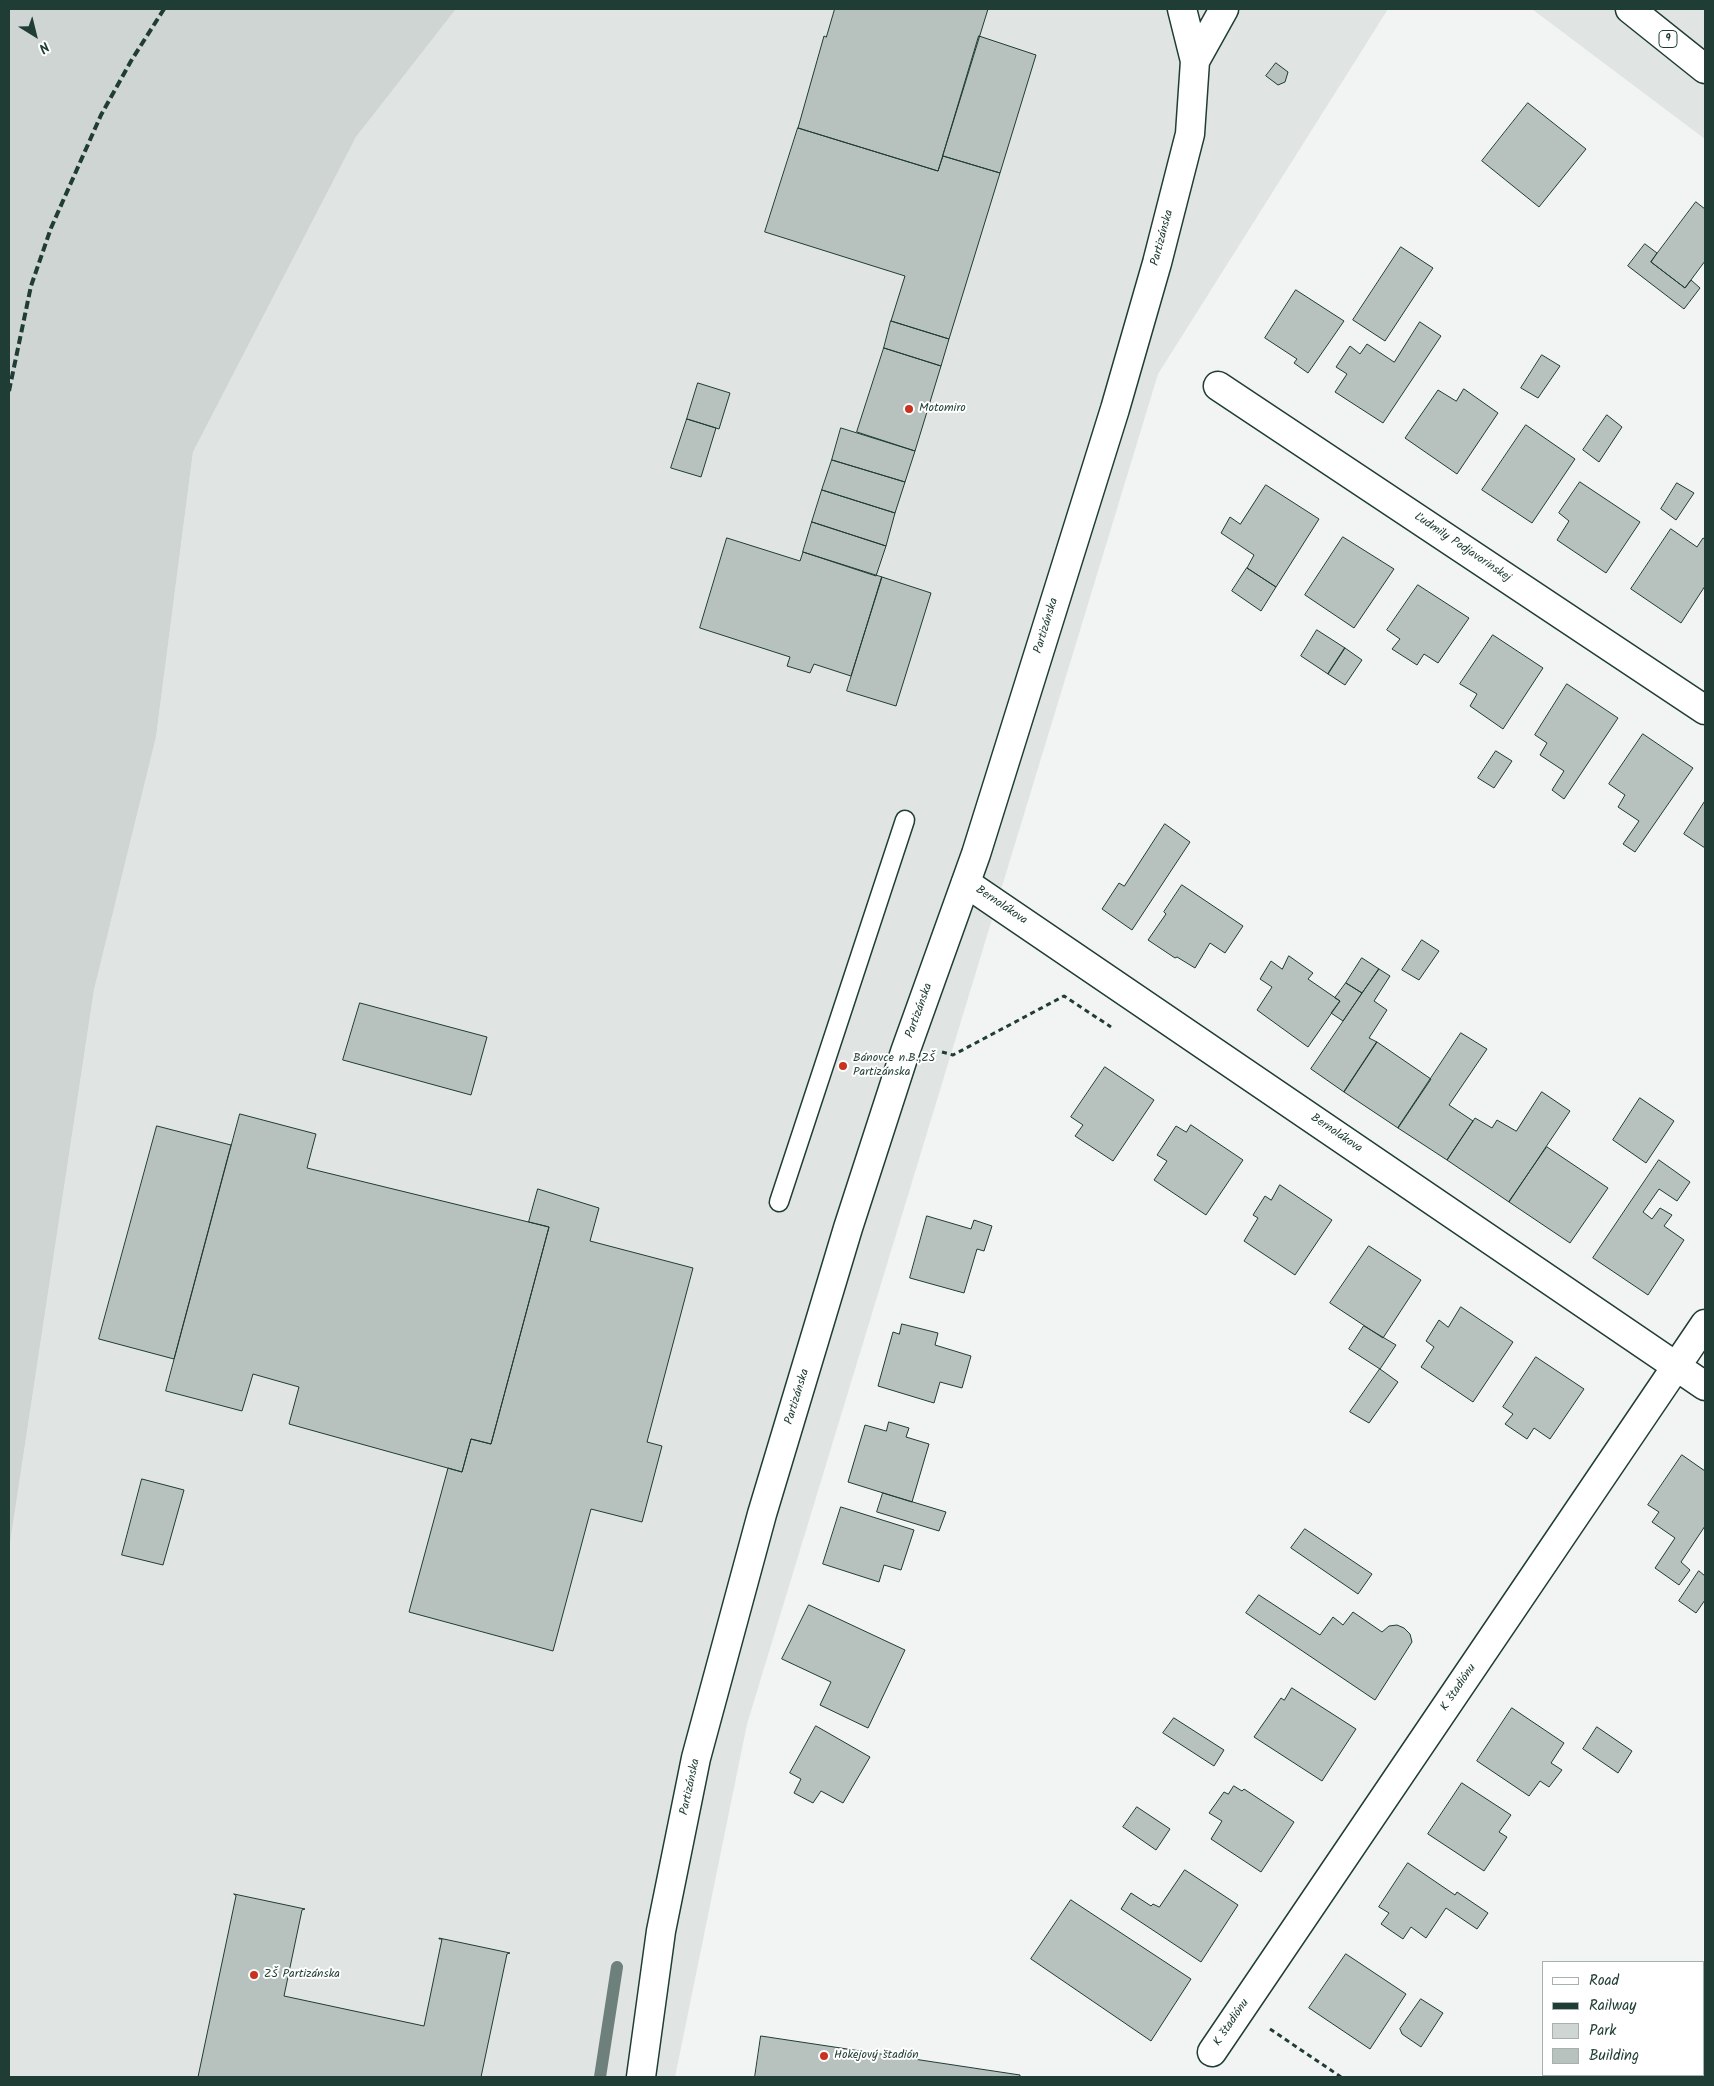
<!DOCTYPE html>
<meta charset="utf-8">
<style>
body{margin:0}
#map{position:relative;width:1714px;height:2086px;overflow:hidden;background:#f2f3f3;font-family:Kalam,sans-serif}
canvas{display:block}
.frame{position:absolute;inset:0;border:10px solid #1f3d34;pointer-events:none}
.legend{position:absolute;left:1542px;top:1961px;width:162px;height:115px;box-sizing:border-box;background:#fff;border:1px solid #a5b1ae;margin:0;padding:6px 9px;list-style:none;font-size:15px;color:#1f3d34}
.legend li{display:flex;align-items:center;gap:10px;height:25px}
.legend b{width:25px;border:1px solid #a5b1ae}
.north{position:absolute;left:10px;top:10px;width:50px;height:50px;-webkit-text-stroke:4px #fff;paint-order:stroke;rotate:144deg;font-size:14px;font-weight:700;line-height:20px;text-align:center;color:#1f3d34}
.north::after{content:'';display:block;margin:auto;width:18px;height:22px;background:#1f3d34;clip-path:polygon(50% 0,100% 100%,50% 72%,0 100%)}
</style>
<div id="map">
<canvas width="1714" height="2086"></canvas>
<div class="frame"></div>
<ul class="legend">
<li><b style="height:6px;background:#fff"></b>Road</li>
<li><b style="height:6px;background:#1f3d34"></b>Railway</li>
<li><b style="height:14px;background:#ced5d3"></b>Park</li>
<li><b style="height:14px;background:#b7c1bd"></b>Building</li>
</ul>
<div class="north">N</div>
</div>
<script>
const ctx = document.querySelector('canvas').getContext('2d');
ctx.lineJoin = 'round';
function paint(path, color) { ctx.fillStyle = color; ctx.fill(path, 'evenodd'); }
function stroke(path, color, width, dash) { ctx.strokeStyle = color; ctx.lineWidth = width; ctx.lineCap = dash ? 'butt' : 'round'; ctx.setLineDash(dash || []); ctx.stroke(path); }
function write(font, color, halo, rows, align = 'center') {
  ctx.font = font + ' Kalam,sans-serif'; ctx.lineWidth = 4; ctx.setLineDash([]); ctx.textBaseline = 'middle'; ctx.strokeStyle = halo; ctx.fillStyle = color; for (const [text, x, y, turn = 0] of rows) {
    ctx.save(); ctx.translate(x, y); ctx.rotate((+turn || 0) * Math.PI / 180); ctx.textAlign = isNaN(turn) ? turn : align; if (halo) ctx.strokeText(text, 0, 0); ctx.fillText(text, 0, 0); ctx.restore();
  }
}
const built = new Path2D(`
 M456 9H1388L1158 374 747 1724 675 2077H9V1550L94 990 156 737 193 452 356 137Z
 M1532 9H1705V139Z`);
const green = new Path2D(`
 M9 9H456L356 137 193 452 156 737 94 990 9 1550Z`);
const stream = new Path2D(`
 M600 2077 617 1967`);
const building = new Path2D(`
 M835 9H988L938 171 798 128 824 36 826 37Z
 M979 36 1036 55 1000 173 943 156Z
 M1276 63 1288 72 1285 82 1278 85 1266 76Z
 M1528 103 1586 149 1539 207 1482 161Z
 M798 128 938 171 943 156 1000 173 949 339 891 321 905 276 765 232Z
 M1696 202 1705 209V261L1685 288 1651 262Z
 M1645 244 1657 253 1651 262 1685 288 1691 280 1700 288 1684 309 1628 266Z
 M1401 247 1433 268 1385 341 1353 320Z
 M1296 290 1344 321 1308 373 1294 363 1297 359 1265 338Z
 M891 321 949 339 941 366 884 348Z
 M1420 322 1441 336 1383 423 1335 392 1347 374 1336 367 1350 346 1360 354 1367 344 1394 362Z
 M884 348 941 366 915 451 857 432Z
 M1542 355 1560 366 1538 398 1521 388Z
 M698 383 730 393 719 429 687 419Z
 M1464 389 1498 413 1457 474 1405 438 1438 390 1456 401Z
 M1607 415 1622 427 1599 462 1583 450Z
 M687 419 716 428 701 477 671 468Z
 M1526 425 1575 459 1532 523 1482 490Z
 M841 428 915 451 905 482 832 460Z
 M832 460 905 482 895 513 822 490Z
 M1580 482 1640 522 1606 573 1557 540 1569 521 1559 513Z
 M1677 483 1694 493 1676 520 1661 509Z
 M1266 485 1319 519 1276 587 1247 568 1254 555 1221 533 1230 517 1240 524Z
 M822 490 895 513 886 546 812 522Z
 M812 522 886 546 876 576 803 552Z
 M1671 529 1697 547 1703 538 1705 539V586L1681 623 1631 589Z
 M1343 537 1394 569 1354 628 1305 595Z
 M727 538 800 561 803 552 882 577 851 676 814 664 810 673 787 666 790 657 700 628Z
 M1247 568 1276 587 1261 611 1232 591Z
 M882 577 931 593 896 706 847 691Z
 M1418 585 1469 618 1438 663 1424 654 1417 665 1392 649 1400 639 1387 630Z
 M1317 630 1345 648 1328 674 1301 656Z
 M1493 635 1543 668 1503 729 1470 706 1477 694 1460 684Z
 M1345 648 1362 660 1345 685 1328 674Z
 M1567 684 1618 718 1564 799 1552 790 1564 771 1540 755 1547 743 1535 735Z
 M1643 734 1693 768 1635 852 1623 844 1639 821 1618 807 1625 795 1609 784Z
 M1496 751 1512 761 1494 788 1478 778Z
 M1705 801V848L1684 834Z
 M1165 824 1190 842 1132 930 1102 909 1119 883 1124 886Z
 M1182 885 1243 926 1225 953 1210 943 1195 968 1177 957 1175 958 1148 940 1166 914 1164 912Z
 M1422 940 1439 951 1419 980 1402 970Z
 M1289 956 1313 973 1308 979 1340 1001 1308 1047 1257 1010 1272 987 1260 979 1271 961 1282 969Z
 M1362 958 1379 969 1362 993 1346 983Z
 M1379 969 1390 976 1374 1001 1387 1010 1369 1038 1377 1042 1344 1092 1311 1069Z
 M1346 983 1362 993 1343 1021 1331 1013 1340 1001 1335 998Z
 M360 1003 487 1037 471 1095 343 1060Z
 M1461 1033 1487 1049 1449 1105 1473 1121 1447 1160 1398 1128Z
 M1377 1042 1431 1079 1398 1128 1344 1092Z
 M1105 1067 1154 1100 1113 1161 1075 1136 1083 1125 1071 1117Z
 M1542 1092 1570 1111 1509 1202 1447 1160 1475 1118 1492 1128 1497 1120 1516 1131Z
 M1640 1098 1674 1121 1646 1163 1613 1140Z
 M240 1114 316 1134 307 1168 549 1227 491 1444 471 1439 462 1472 289 1424 299 1387 253 1374 242 1411 166 1391Z
 M1191 1125 1243 1160 1206 1215 1154 1180 1167 1161 1157 1155 1176 1126 1186 1132Z
 M157 1126 231 1145 174 1359 99 1339Z
 M1547 1147 1608 1188 1570 1243 1509 1202Z
 M1659 1160 1690 1182 1677 1201 1659 1189 1643 1212 1652 1219 1660 1208 1672 1215 1664 1226 1684 1240 1648 1295 1593 1258Z
 M1280 1185 1332 1220 1295 1275 1244 1241 1258 1218 1253 1215 1265 1196 1271 1200Z
 M538 1189 599 1208 590 1241 693 1268 647 1442 662 1446 642 1522 591 1509 553 1651 409 1612 448 1468 462 1472 471 1439 491 1444 549 1227 529 1222Z
 M927 1216 971 1229 974 1220 992 1226 984 1251 977 1249 964 1293 910 1278Z
 M1369 1246 1421 1280 1383 1338 1330 1303Z
 M1461 1307 1513 1342 1473 1402 1421 1367 1434 1347 1426 1341 1439 1320 1448 1327Z
 M902 1324 938 1333 935 1345 971 1356 962 1388 940 1382 934 1403 878 1386 893 1332 899 1334Z
 M1364 1326 1396 1345 1380 1369 1349 1349Z
 M1536 1357 1584 1389 1550 1439 1534 1428 1527 1439 1505 1424 1513 1414 1503 1407Z
 M1380 1369 1398 1382 1369 1423 1350 1412Z
 M889 1422 909 1428 906 1437 929 1444 912 1502 848 1482 865 1425 886 1431Z
 M1682 1455 1705 1471V1526L1681 1562 1690 1570 1679 1585 1655 1568 1675 1538 1652 1522 1659 1512 1648 1505Z
 M142 1479 184 1490 163 1565 122 1555Z
 M883 1493 946 1512 939 1531 877 1512Z
 M841 1507 914 1530 901 1570 884 1565 879 1582 823 1564Z
 M1305 1529 1372 1574 1358 1594 1291 1548Z
 M1699 1571 1705 1576V1600L1696 1613 1679 1601Z
 M1259 1595 1320 1635 1333 1617 1343 1625 1353 1612 1382 1632 1389 1626 1397 1625 1404 1628 1410 1634 1412 1642 1375 1700 1246 1613Z
 M809 1605 905 1650 868 1728 820 1705 831 1682 782 1659Z
 M1292 1688 1356 1729 1322 1781 1254 1737 1281 1698 1284 1700Z
 M1512 1708 1564 1743 1551 1763 1562 1770 1549 1787 1540 1781 1529 1796 1477 1761Z
 M1174 1718 1224 1750 1214 1766 1163 1733Z
 M816 1726 870 1757 843 1803 821 1791 813 1803 794 1793 801 1779 790 1773Z
 M1597 1727 1632 1751 1618 1773 1583 1749Z
 M1462 1783 1511 1815 1499 1832 1507 1837 1484 1871 1428 1834Z
 M1234 1786 1242 1791 1244 1789 1294 1822 1261 1872 1211 1839 1222 1821 1209 1813 1224 1792 1228 1794Z
 M1137 1807 1170 1829 1156 1850 1123 1827Z
 M1408 1863 1455 1895 1457 1892 1488 1913 1477 1929 1446 1908 1426 1938 1411 1927 1403 1939 1381 1924 1389 1913 1379 1907Z
 M1185 1870 1238 1905 1201 1962 1121 1909 1131 1893 1151 1906 1153 1904 1159 1907Z
 M234 1894 305 1909 302 1910 284 1996 424 2026 442 1939H439V1938L510 1953 507 1954 481 2077H198L236 1896Z
 M1071 1900 1191 1979 1151 2041 1031 1959Z
 M1346 1954 1406 1994 1370 2049 1309 2008Z
 M1421 1999 1443 2013 1421 2047 1402 2034 1400 2029Z
 M761 2036 1020 2075V2077H755Z`);
const path = new Path2D(`
 M942 1052 953 1055 1064 996 1111 1027
 M1270 2029 1341 2077`);
const service = new Path2D(`
 M779 1202 905 820`);
const minor = new Path2D(`
 M1218 386 1705 710
 M966 883 1705 1386
 M1212 2052 1705 1324`);
const tertiary = new Path2D(`
 M1195 61 1224 9
 M641 2077 661 1931 696 1758 762 1514 848 1228 905 1052 976 854 1115 409 1157 263 1190 134 1195 61 1182 9`);
const primary = new Path2D(`
 M1630 9 1705 69`);
const rail = new Path2D(`
 M9 391 31 286 51 228 101 115 131 61 164 9`);
const markers = [
 [909,409,5,"#c8321e"],
 [843,1066,5,"#c8321e"],
 [254,1975,5,"#c8321e"],
 [824,2056,5,"#c8321e"]
];
const shields = [
 [1668,39,18]
];
const shieldNames = [
 ["9",1668,39]
];
const streetNames = [
 ["Partizánska",1163,238,-75],
 ["Ľudmily Podjavorinskej",1462,548,34],
 ["Partizánska",1047,626,-73],
 ["Bernolákova",1001,906,34],
 ["Partizánska",920,1011,-70],
 ["Bernolákova",1336,1134,34],
 ["Partizánska",798,1397,-73],
 ["K štadiónu",1459,1688,-56],
 ["Partizánska",691,1787,-78],
 ["K štadiónu",1232,2023,-56]
];
const poiNames = [
 ["Motomiro",919,409],
 ["Bánovce n.B.,ZŠ",853,1059],
 ["Partizánska",853,1073],
 ["ZŠ Partizánska",264,1975],
 ["Hokejový štadión",834,2056]
];
paint(built, '#e0e4e3');
paint(green, '#ced5d3');
stroke(stream, '#6d807b', 12);
paint(building, '#b7c1bd');
stroke(building, '#1f3d34', 1);
stroke(service, '#1f3d34', 21);
stroke(minor, '#1f3d34', 31);
stroke(tertiary, '#1f3d34', 31);
stroke(primary, '#1f3d34', 31);
stroke(path, '#1f3d34', 3, [5, 4]);
stroke(service, '#fff', 18);
stroke(minor, '#fff', 28);
stroke(tertiary, '#fff', 28);
stroke(primary, '#fff', 28);
stroke(rail, '#1f3d34', 4, [8, 4]);
for (const [x, y, r, color] of markers) { const dot = new Path2D(); dot.arc(x, y, r, 0, 2 * Math.PI); ctx.fillStyle = color; ctx.fill(dot); stroke(dot, '#fff', 2); }
for (const [x, y, w] of shields) { const box = new Path2D(); box.roundRect(x - w / 2, y - 8.5, w, 17, 4); ctx.fillStyle = '#fff'; ctx.fill(box); stroke(box, '#1f3d34', 1); }
write('bold 11px', '#1f3d34', null, shieldNames);
write('12px', '#1f3d34', '#fff', streetNames);
write('12px', '#1f3d34', '#fff', poiNames, 'left');
</script>
